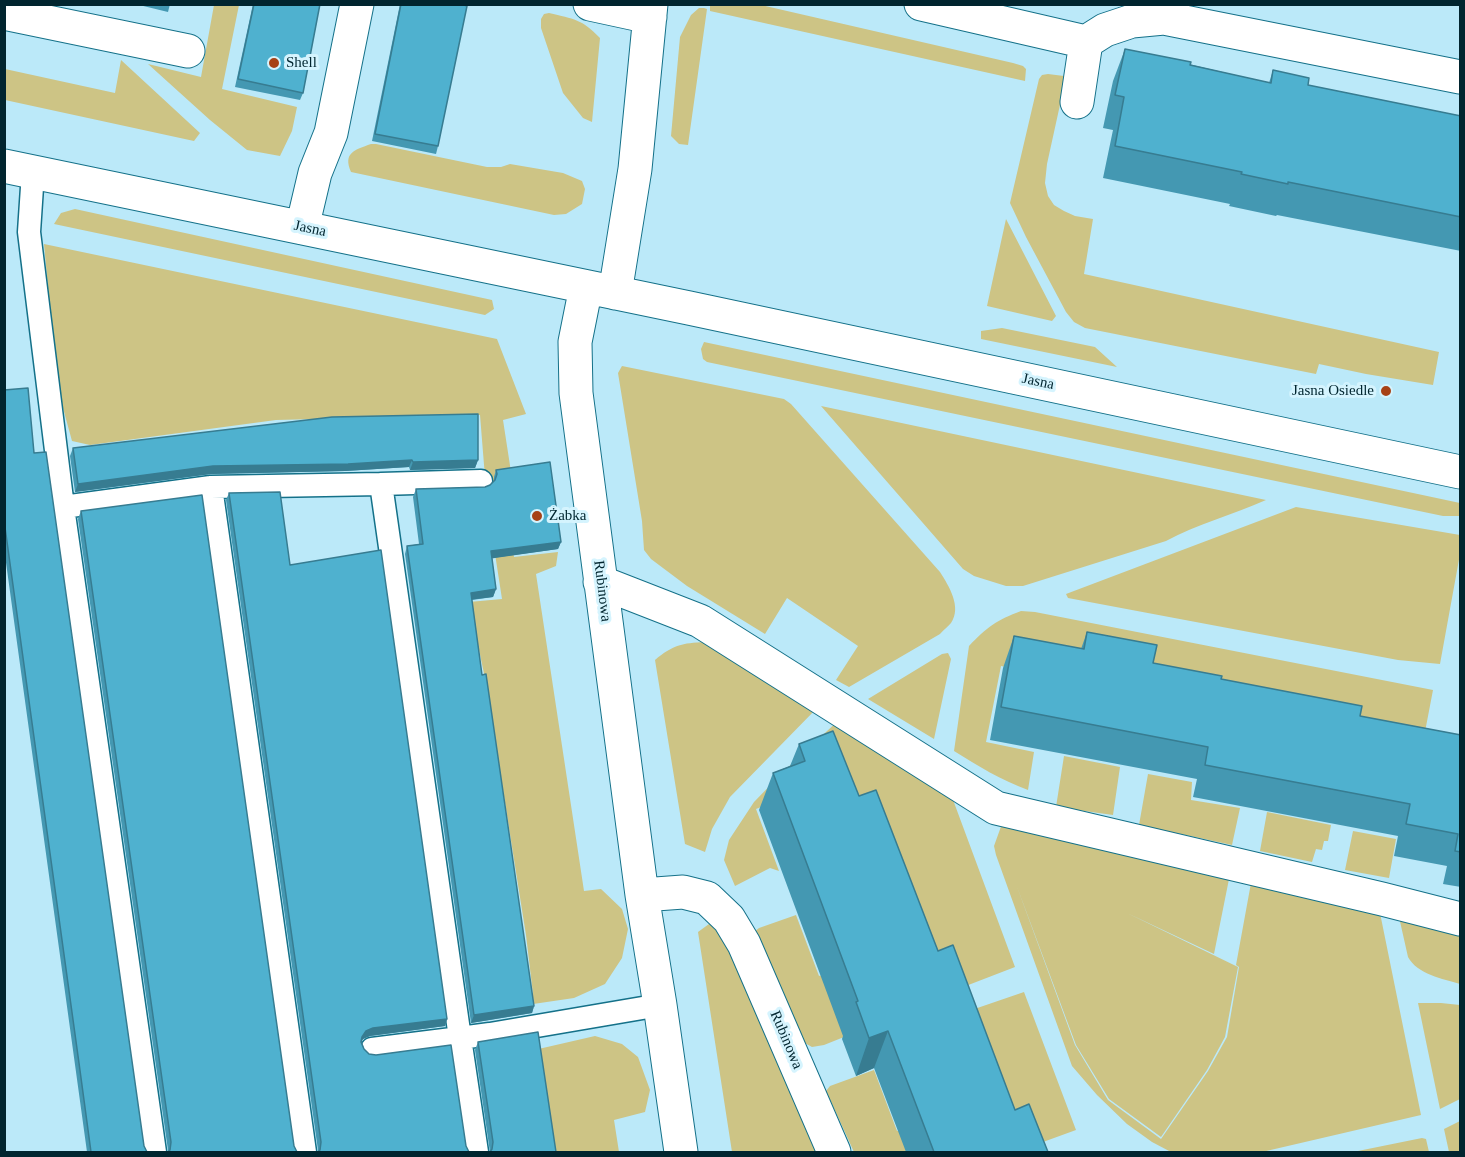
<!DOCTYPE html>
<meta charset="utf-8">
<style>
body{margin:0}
#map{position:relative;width:1465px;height:1157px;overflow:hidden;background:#bbe9f9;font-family:"Times New Roman",serif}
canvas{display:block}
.frame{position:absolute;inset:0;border:6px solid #01252f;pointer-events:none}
</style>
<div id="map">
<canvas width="1465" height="1157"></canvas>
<div class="frame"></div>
</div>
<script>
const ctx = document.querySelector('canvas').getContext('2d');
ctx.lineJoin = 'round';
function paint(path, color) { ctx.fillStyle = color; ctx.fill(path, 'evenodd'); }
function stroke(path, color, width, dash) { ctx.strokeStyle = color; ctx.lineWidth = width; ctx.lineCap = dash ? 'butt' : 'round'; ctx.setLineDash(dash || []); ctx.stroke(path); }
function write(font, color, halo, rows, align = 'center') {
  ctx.font = font + ' "Times New Roman",serif'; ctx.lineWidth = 6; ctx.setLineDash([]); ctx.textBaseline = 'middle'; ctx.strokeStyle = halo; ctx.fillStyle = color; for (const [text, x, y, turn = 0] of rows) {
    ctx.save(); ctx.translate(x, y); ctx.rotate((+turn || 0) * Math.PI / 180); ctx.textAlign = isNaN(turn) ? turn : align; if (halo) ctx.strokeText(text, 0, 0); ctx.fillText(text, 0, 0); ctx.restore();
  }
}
const green = new Path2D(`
 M214 5H239L222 89 297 107 292 131 280 156 247 150 210 120 148 64 201 77Z
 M710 5H761L1013 63 1023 66 1026 69 1025 81 710 11Z
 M699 8H704L707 9 688 145 679 144 671 136 680 37 691 15Z
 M549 13C574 19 582 19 600 38L592 122 583 118 563 93 541 28V19L544 14Z
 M121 60 200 133 194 141 5 100V69L115 93Z
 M1048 74 1064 76 1065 82 1047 164 1045 183 1048 196 1054 205 1064 211 1075 216 1093 219 1084 274 1439 352 1433 385 1366 374 1319 364 1316 374 1085 328 1074 322 1066 312 1026 237 1010 203 1039 79 1042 75Z
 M371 144H376L487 167H501L510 164 563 173 582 181 585 189 582 204 566 214 554 215 351 172C343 153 354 150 371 144Z
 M75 209 492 300 494 309 485 315 54 224 61 213Z
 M1006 219 1056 316 1052 321 987 306Z
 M44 244 497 339 526 414 503 420 511 472 503 481 514 557 558 552 556 566 536 574 584 891 601 889 622 909 628 929 622 958 605 984 574 998 506 1008 487 1004 533 994 526 935 486 683 469 602 502 599 487 502 480 415 276 420 90 445 72 441 57 386Z
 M1002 328 1095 347 1117 367 981 339V331Z
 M704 342 1460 503V516H1443L707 362 703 359 701 349Z
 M622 366 784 399 791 404 940 572C949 586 962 607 951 623 948 627 943 630 940 634L849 687 836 680 858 646 787 598 765 634 687 586 651 559 644 550 642 521 618 373Z
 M821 406 1266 500C1233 515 1197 524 1166 541L1023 586H1006L974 576 963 569Z
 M1296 507 1460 535V554L1440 664 1398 660 1068 598 1066 594Z
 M1021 611 1035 612 1433 690 1424 737 1070 679 1001 666 986 742 1034 752 1028 790C1001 780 978 766 954 751L969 646C987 627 997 620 1021 611Z
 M705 642 819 706 730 797 712 829 705 852 685 844 655 660C673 645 682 643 705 642Z
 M948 653 951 659 934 739 868 699 942 654Z
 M840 719 949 789 1015 967 945 994 789 796 756 809 779 871 770 868 735 886 724 860 729 840 754 802 785 770Z
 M1064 756 1120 767 1113 815 1056 807Z
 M1148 774 1192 782 1191 800 1240 808 1232 845 1139 825Z
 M1267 812 1331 825 1328 841H1324L1322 850 1316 849 1312 862 1260 851Z
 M1003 821 1229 879 1214 954 1127 913 1238 967 1225 1037 1207 1070 1161 1137 1109 1099 1076 1045 1016 884 1075 1045 1108 1100 1161 1139 1208 1071 1227 1037 1239 967 1236 965 1251 883 1380 913 1421 1115 1262 1152H1171L1152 1142 1127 1124 1097 1095 1072 1066 996 855 994 846Z
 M1353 831 1396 839 1389 878 1345 870Z
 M796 915 819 976 836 971 859 1031 824 1045 812 1047 803 1042 754 932 759 928Z
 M1399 917 1460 931V984C1443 979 1417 974 1408 957Z
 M709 924H720L819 1152H732L698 932Z
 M1024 992 1076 1130 1021 1150 954 1016Z
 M1418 1003H1441L1460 1005V1099L1440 1109Z
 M595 1036 622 1044 638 1057 650 1090 645 1112 614 1120 619 1152H554L495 1059Z
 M874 1070 897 1131 912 1126 922 1152H854L826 1091 830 1086Z
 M1460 1121V1152H1449L1444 1129Z
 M1422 1138 1426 1139 1429 1152H1353Z`);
const service = new Path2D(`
 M33 172 29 232 63 507 155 1152
 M381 484 481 481
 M211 487 305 1152
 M63 507 211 487 381 484 460 1038 490 1034 660 1005
 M372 1049 460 1038 477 1152`);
const minor = new Path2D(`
 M590 4 650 17
 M921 4 1086 42 1105 30 1132 21 1164 18 1460 77
 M4 13 188 51
 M1077 102 1086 42
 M4 166 689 308 1460 472
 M302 228 315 173 331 133 357 4
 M586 287 575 342 576 393 642 895 660 1005 681 1152
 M615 293 635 169 651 4
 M600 582 700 621 996 808 1382 899 1460 919
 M642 895 683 892 707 898 729 919 744 944 834 1152`);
const wall = new Path2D(`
 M135 4H170L168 12Z
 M253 4H320L303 93 300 100 235 87Z
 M400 4H461L438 146 436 154 372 141Z
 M1125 49 1269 83 1273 70 1308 85 1461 116V251L1277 215 1276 216 1229 206 1230 204 1103 178 1113 130 1103 128 1113 81Z
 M4 390 34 453 144 1146 147 1152H87L4 548Z
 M73 448 478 460 475 468 410 470 409 467 345 471 211 474 75 492 70 456Z
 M496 470 561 542 558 549 492 558 496 589 493 597 472 600 482 675 534 1006 532 1013 471 1023 405 554 407 546 419 544 413 497 416 489 485 487 490 485 494 481V477Z
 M229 493 290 565 447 1019 445 1026 370 1036 363 1039 362 1041 364 1049 466 1146 318 1152V1150L226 500Z
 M81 511 294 1146 168 1152V1150L78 519Z
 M1087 632 1153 663 1221 679 1360 716 1461 735V887L1443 884 1447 866 1394 856 1398 836 1193 797 1197 779 990 740 1003 668 1014 636 1081 649Z
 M799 744 859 796 938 951 1015 1110 1048 1152H906L874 1068 856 1076 842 1039 843 1036 759 810 773 773 790 766Z
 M478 1042 556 1152H490L475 1050Z`);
const shadedWall = new Path2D(`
 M412 460 409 467 345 471 211 474 75 492 78 484 213 466Z
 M478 460 475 468 410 470 413 462Z
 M561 542 558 549 488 559 491 551Z
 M496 589 493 597 468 600 471 593Z
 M534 1006 532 1013 471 1023 474 1015Z
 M447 1019 445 1026 370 1036 363 1039 359 1044 362 1037 366 1031 373 1028Z
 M888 1031 874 1068 856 1076 869 1038Z`);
const building = new Path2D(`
 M254 4H320L303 93 238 79Z
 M401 4H461L467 6 438 146 375 134Z
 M1125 49 1191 62 1190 65 1271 83 1273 70 1309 78 1308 85 1461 116V217L1288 182V184L1241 174 1242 172 1115 146 1124 97 1115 95Z
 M28 388 34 453 46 452 144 1146 147 1152H91L79 1063 4 520V390Z
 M478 414V460L413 462 412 460 348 464 213 466 78 484 73 448 332 417Z
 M550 462 561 542 491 551 496 589 471 593 482 675 486 674 534 1006 474 1015 407 546 423 544 416 489 485 487 490 485 495 480 497 474 496 470Z
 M280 492 290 565 381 550 447 1019 373 1028 366 1031 362 1037 361 1042 364 1049 369 1054 376 1055 451 1045 466 1146 469 1152H318L320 1150 321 1142 229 493Z
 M202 495 294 1146 297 1152H168L170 1150 171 1142 81 511Z
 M1087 632 1157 645 1153 663 1222 676 1221 679 1362 706 1360 716 1461 735V852L1455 851 1458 834 1406 824 1410 804 1205 765 1208 747 1001 707 1014 636 1084 649Z
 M833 731 859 796 876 790 938 951 953 945 1015 1110 1029 1104 1048 1152H934L888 1031 869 1038 856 1002 858 1001 773 773 805 761 799 744Z
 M538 1032 556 1152H490L492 1149 493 1142 478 1042Z`);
const markers = [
 [274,63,6,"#a74216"],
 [1386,391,6,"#a74216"],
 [537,516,6,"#a74216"]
];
const poiNames = [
 ["Shell",286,63],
 ["Jasna Osiedle",1374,391,"right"],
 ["Żabka",549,516]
];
const streetNames = [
 ["Jasna",310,229,12],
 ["Jasna",1038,382,12],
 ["Rubinowa",602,591,83],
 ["Rubinowa",786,1040,67]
];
paint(green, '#cdc485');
stroke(service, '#147189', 25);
stroke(minor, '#147189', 35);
stroke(service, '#fff', 22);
stroke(minor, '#fff', 33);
paint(wall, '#4498b2');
paint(shadedWall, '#377c91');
paint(building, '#4fb1cf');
stroke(building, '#377c91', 1.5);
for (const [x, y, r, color] of markers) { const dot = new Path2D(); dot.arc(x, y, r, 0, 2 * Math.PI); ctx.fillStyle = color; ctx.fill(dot); stroke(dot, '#d5f4fe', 2); }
write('15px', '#01252f', '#d5f4fe', poiNames, 'left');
write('15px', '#01252f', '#d5f4fe', streetNames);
</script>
